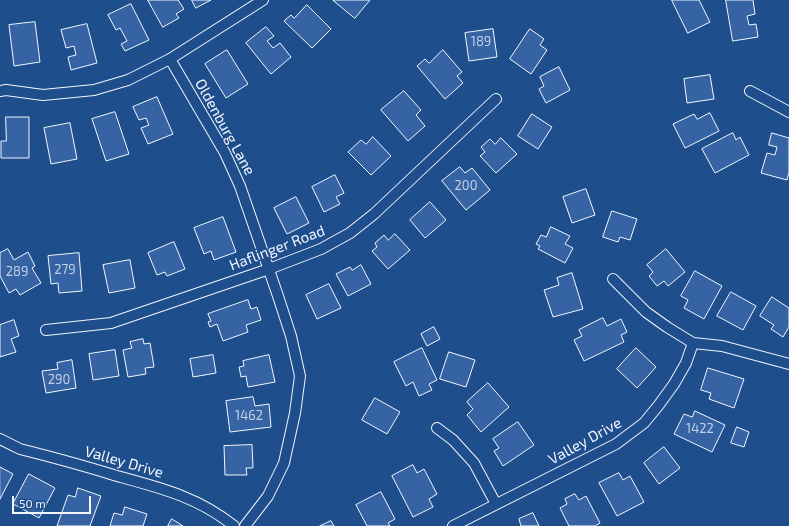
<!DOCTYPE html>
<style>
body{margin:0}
#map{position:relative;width:789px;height:526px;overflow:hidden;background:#1f4e8c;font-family:"Exo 2",sans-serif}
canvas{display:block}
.scale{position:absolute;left:12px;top:496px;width:79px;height:18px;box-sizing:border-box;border:2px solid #f2f6ff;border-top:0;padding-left:5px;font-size:12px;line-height:14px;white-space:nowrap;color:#f2f6ff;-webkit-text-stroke:3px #1f4e8c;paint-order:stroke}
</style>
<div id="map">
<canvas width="789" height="526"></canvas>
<div class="scale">50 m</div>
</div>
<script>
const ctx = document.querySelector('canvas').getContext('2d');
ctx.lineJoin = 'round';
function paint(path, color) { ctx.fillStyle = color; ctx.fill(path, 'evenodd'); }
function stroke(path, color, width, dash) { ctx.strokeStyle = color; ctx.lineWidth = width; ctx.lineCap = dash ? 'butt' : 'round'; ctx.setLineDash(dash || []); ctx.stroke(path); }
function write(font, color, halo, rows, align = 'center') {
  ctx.font = font + ' "Exo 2",sans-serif'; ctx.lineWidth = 3; ctx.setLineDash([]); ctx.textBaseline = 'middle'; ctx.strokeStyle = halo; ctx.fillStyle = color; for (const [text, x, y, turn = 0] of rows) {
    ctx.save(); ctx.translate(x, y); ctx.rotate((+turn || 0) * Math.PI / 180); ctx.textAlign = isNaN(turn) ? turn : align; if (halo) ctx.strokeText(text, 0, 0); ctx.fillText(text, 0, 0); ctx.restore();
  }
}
const building = new Path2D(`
 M148 0H178L184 9 176 14 179 18 163 27Z
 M192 0H211L196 8Z
 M333 0H370L355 18Z
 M672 0H699L710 22 688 33Z
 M726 0H753L755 14 747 16 749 25 756 24 758 37 733 41Z
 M131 4 149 40 125 51 121 44 127 41 120 28 116 30 108 15Z
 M307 5 331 29 312 48 284 21 291 15 294 18Z
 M35 22 40 62 14 66 9 25Z
 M87 24 97 63 71 70 68 57 76 55 74 46 66 48 61 30Z
 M266 27 274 36 267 41 273 48 280 43 291 57 271 74 246 43Z
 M493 29 497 57 469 61 465 33Z
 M530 29 544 39 540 45 547 50 531 74 510 59Z
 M227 50 248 84 226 98 205 64Z
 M443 50 462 72 457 76 463 83 445 99 417 66 425 59 429 63Z
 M559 67 570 90 546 103 539 89 544 86 540 77Z
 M710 75 714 99 687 103 684 79Z
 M404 91 421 110 416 115 425 126 408 141 381 110Z
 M157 97 173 134 148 144 141 128 149 125 146 118 139 120 133 107Z
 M115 112 129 154 106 161 92 119Z
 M710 113 719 131 685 148 673 124 694 114 697 119Z
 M532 114 552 127 538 149 518 136Z
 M6 117H29V158H1V141H6Z
 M70 123 77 159 51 164 44 128Z
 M733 133 736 140 740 137 749 155 715 173 702 149Z
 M772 133 789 138V172L787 180 761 173 767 153 775 155 777 147 769 145Z
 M373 137 391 156 371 175 348 152 361 140 366 144Z
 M501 138 517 154 496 173 480 156 485 152 481 147 490 139 495 144Z
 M460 167 465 173 472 168 490 190 466 210 442 181Z
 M335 175 344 193 336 197 340 204 324 212 312 187Z
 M586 189 595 215 572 223 563 197Z
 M296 197 309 223 287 234 274 208Z
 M430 202 446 220 425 238 410 220Z
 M612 211 637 219 630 240 620 237 618 242 603 237Z
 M223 217 236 252 214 260 211 251 204 254 194 228Z
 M551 227 570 236 565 244 573 248 565 263 538 249 540 246 536 244 541 235 546 237Z
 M395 234 410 250 388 269 372 251 377 247 375 243 384 235 388 240Z
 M174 242 185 269 167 276 165 272 157 275 148 253Z
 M8 249 14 260 28 252 35 266 32 268 41 283 20 295 16 289 9 293 0 276V253Z
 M666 249 685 272 668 286 664 281 657 286 649 276 653 272 647 265Z
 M79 253 82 291 59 293 58 283 51 284 48 256Z
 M130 260 135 288 109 293 103 265Z
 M361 265 371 284 348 296 336 274 350 267 352 270Z
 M695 271 722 286 704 319 684 308 688 300 681 296Z
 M572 273 583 309 553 317 544 290 559 285 557 278Z
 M329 284 341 308 317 319 306 295Z
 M731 292 756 306 743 330 717 316Z
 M772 297 789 308V327L783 337 771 329 774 325 760 316Z
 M248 300 251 309 257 307 261 320 246 325 248 332 223 341 217 324 210 327 208 322 211 321 208 314Z
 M603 318 607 326 621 319 627 332 621 335 624 342 584 361 574 340 582 336 579 330Z
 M14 320 19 336 11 339 16 352 0 357V325Z
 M434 327 440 339 427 346 421 334Z
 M143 339 144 344 150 343 154 367 145 368 146 374 128 377 123 350 132 348 130 342Z
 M422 348 437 380 429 384 432 390 419 396 413 382 406 386 394 362Z
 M636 348 656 367 637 388 617 369Z
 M115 350 119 376 93 380 89 354Z
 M449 352 475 360 466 387 440 379Z
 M213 355 216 373 193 377 190 359Z
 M269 355 275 382 248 387 246 376 241 377 239 367 244 366 243 361Z
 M72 360 76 388 46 393 42 371 58 369 57 363Z
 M708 368 744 379 734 408 709 399 711 393 701 390Z
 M488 383 509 407 481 432 467 415 473 409 467 402Z
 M253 397 255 406 269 404 271 427 230 432 226 401Z
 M375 398 400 412 387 434 362 420Z
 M695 411 725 425 712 452 674 434 684 414 692 417Z
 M518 422 534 445 503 466 494 451 499 448 493 439Z
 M737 427 749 432 744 447 731 443Z
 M252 445 253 468H246L247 475H225L224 446Z
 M664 447 680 468 659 484 644 463Z
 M413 465 417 473 424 469 437 494 429 499 433 507 413 517 392 476Z
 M0 467 13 474 0 499Z
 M619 473 623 480 630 476 644 502 617 516 599 483Z
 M29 474 55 488 39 518 13 504Z
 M78 488 101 496 90 526H57L68 495 75 497Z
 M381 492 395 519 388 523 390 526H367L356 505Z
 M575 494 579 500 586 496 600 523 595 526H569L560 508 567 504 565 499Z
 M125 507 147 514 143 526H110L114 513 122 515Z
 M533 513 539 526H521L519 519Z
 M172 519 183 526H168Z
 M331 521 334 526H320Z`);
const street = new Path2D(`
 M170 59 225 153 240 186 278 296 291 336 300 376 295 413 284 463 268 496 245 526
 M0 91 6 90 43 95 94 90 128 80 170 59 263 0
 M750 91 789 112
 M613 279 646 312 667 327 693 343 722 346 789 364
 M46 330 111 323 269 269 321 249 350 233 374 214 496 99
 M437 428 453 440 474 463 496 504
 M0 439 20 449C52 457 85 466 117 476 161 488 198 497 234 526
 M453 526 616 444 644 423 658 406 674 384 686 363 693 343`);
const numberNames = [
 ["189",481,42],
 ["200",466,186],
 ["279",65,270],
 ["289",17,272],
 ["290",59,380],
 ["1462",249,416],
 ["1422",700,429]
];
const streetNames = [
 ["Oldenburg Lane",225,127,61],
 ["Haflinger Road",277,248,-21],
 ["Valley Drive",585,441,-29],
 ["Valley Drive",124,462,16]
];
paint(building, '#3563a3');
stroke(building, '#f2f6ff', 1);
stroke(street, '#f2f6ff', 12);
stroke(street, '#1f4e8c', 10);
write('13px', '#c3d1e8', null, numberNames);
write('15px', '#f2f6ff', '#1f4e8c', streetNames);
</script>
